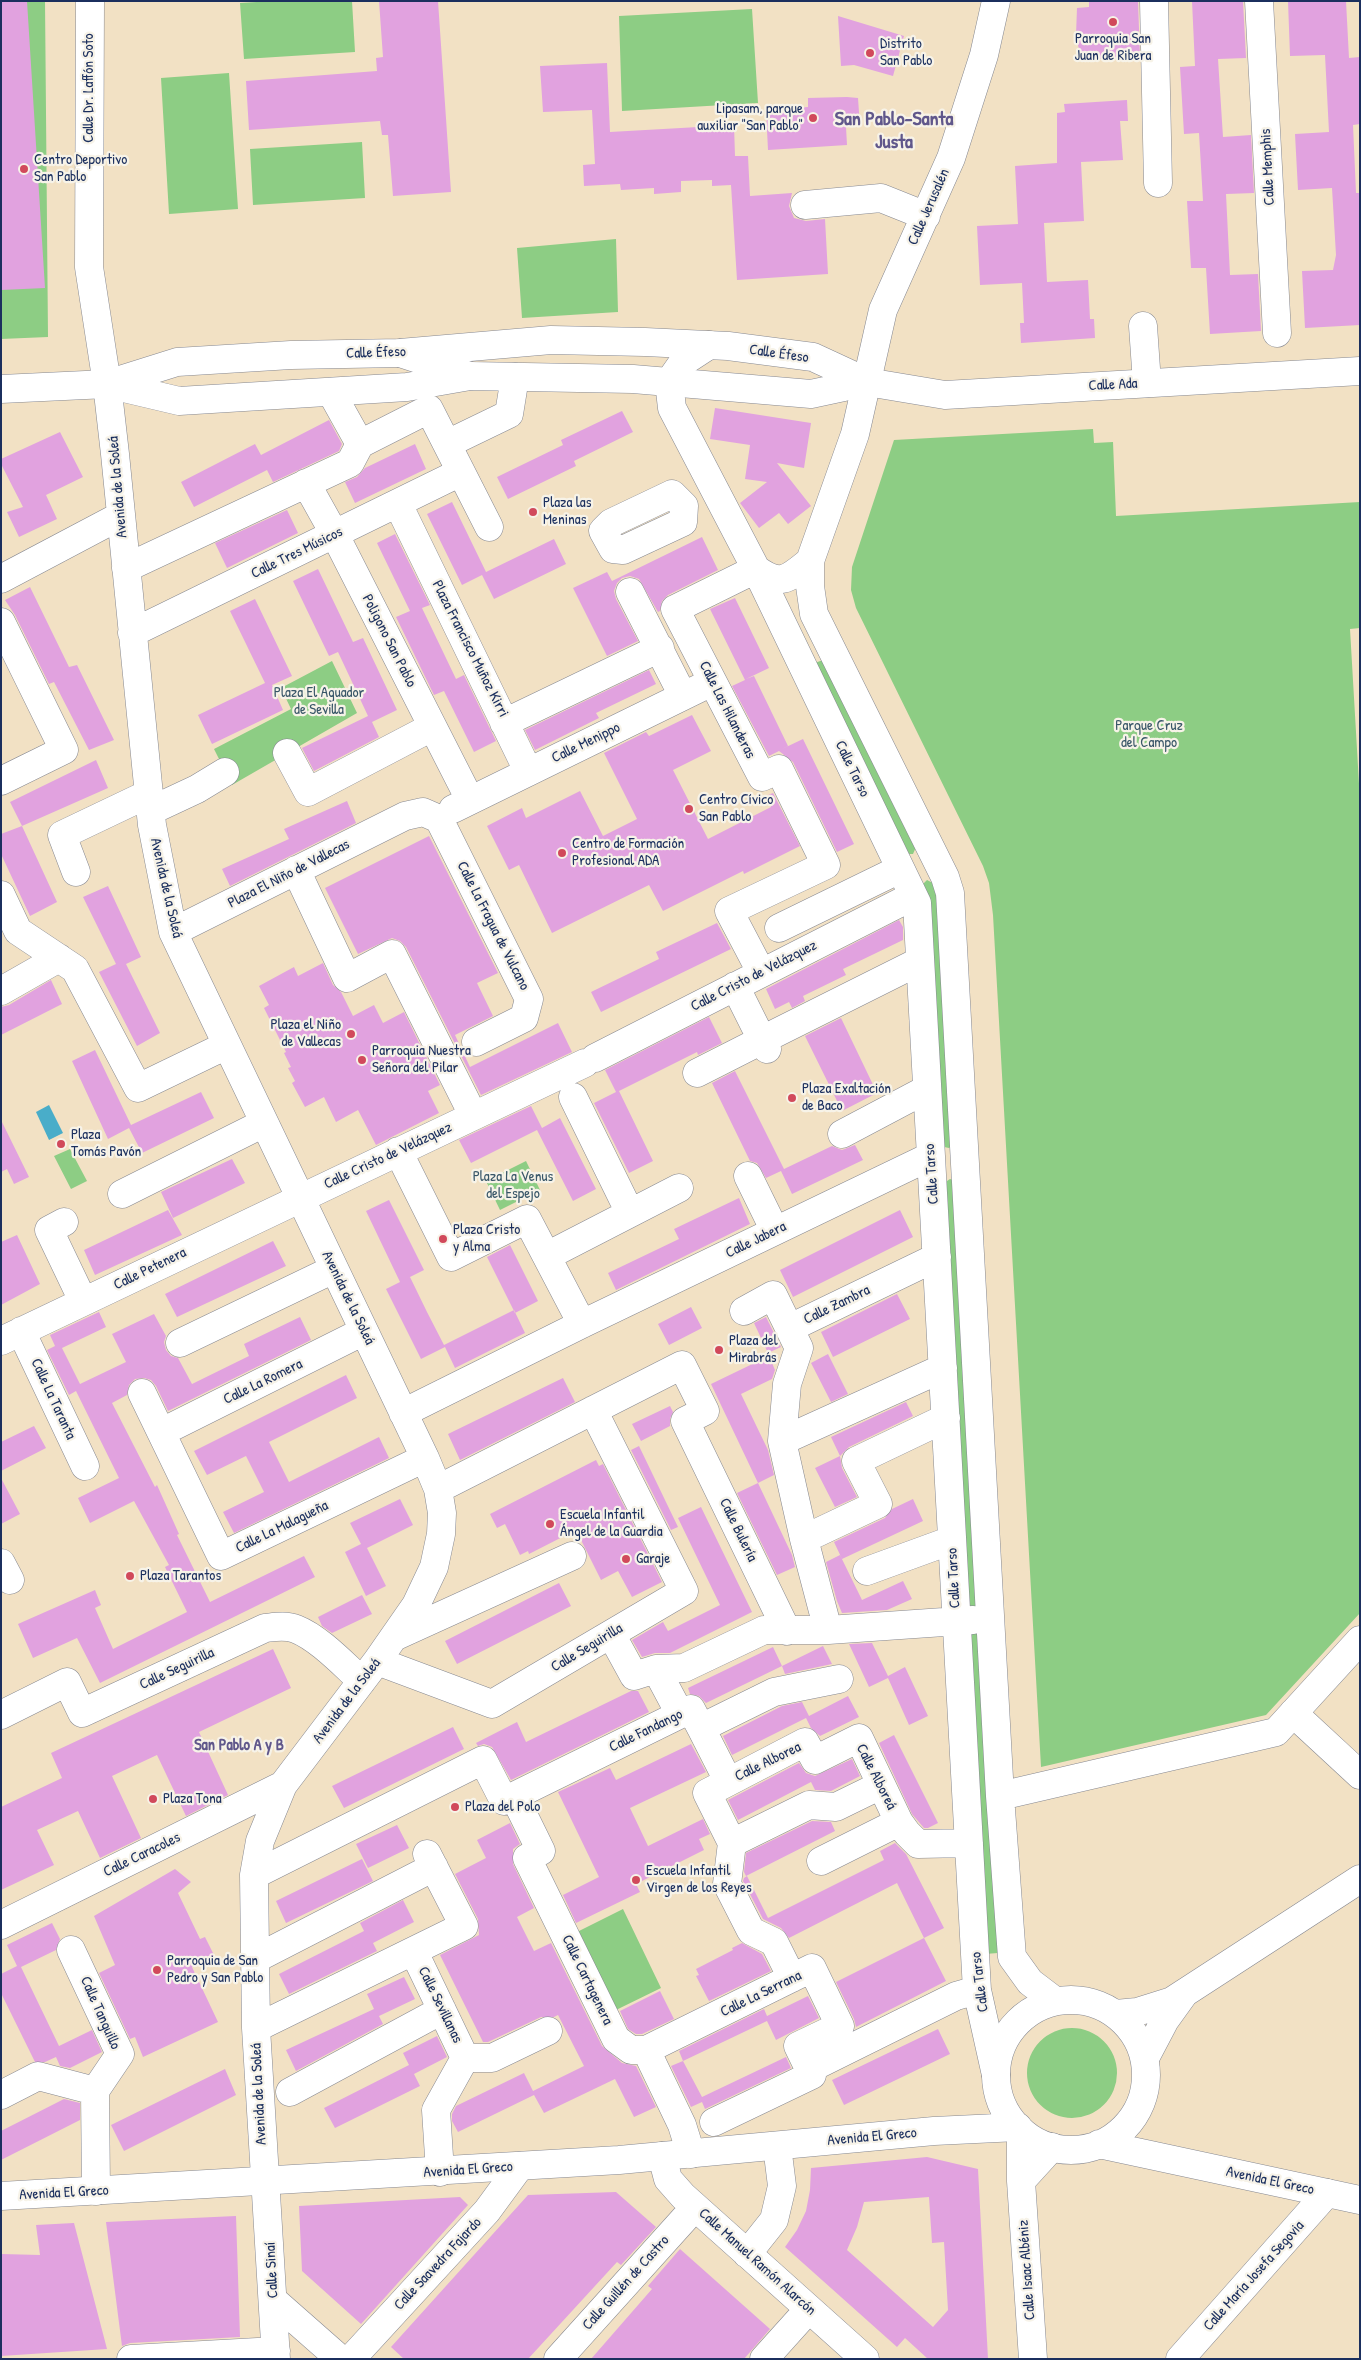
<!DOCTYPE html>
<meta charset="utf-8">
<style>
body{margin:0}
#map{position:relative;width:1361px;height:2360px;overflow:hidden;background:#f2e1c4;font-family:"Patrick Hand",sans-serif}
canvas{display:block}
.frame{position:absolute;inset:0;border:2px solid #1b2f5e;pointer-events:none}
</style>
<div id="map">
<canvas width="1361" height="2360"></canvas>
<div class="frame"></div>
</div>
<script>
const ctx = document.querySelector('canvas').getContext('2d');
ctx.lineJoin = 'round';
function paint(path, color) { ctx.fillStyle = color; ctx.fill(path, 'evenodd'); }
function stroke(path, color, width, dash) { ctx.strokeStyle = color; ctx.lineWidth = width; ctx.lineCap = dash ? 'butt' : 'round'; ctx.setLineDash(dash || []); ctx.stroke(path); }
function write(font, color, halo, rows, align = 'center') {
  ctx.font = font + ' "Patrick Hand",sans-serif'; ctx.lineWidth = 4.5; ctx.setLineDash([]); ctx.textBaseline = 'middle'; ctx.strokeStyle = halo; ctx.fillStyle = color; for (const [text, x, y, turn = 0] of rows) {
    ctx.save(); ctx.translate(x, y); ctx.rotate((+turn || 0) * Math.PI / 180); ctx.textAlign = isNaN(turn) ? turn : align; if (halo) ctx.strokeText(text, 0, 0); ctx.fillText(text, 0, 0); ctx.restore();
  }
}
const green = new Path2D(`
 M1 1H45L48 337 1 339Z
 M273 1H352L355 52 244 59 240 3Z
 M752 9 758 103 622 111 619 16Z
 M229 73 238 209 169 214 161 78Z
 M362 142 365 198 253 205 250 149Z
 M616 239 618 312 522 318 517 248Z
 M1093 429 1094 443 1113 442 1116 516 1360 502V628L1350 629 1360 801V1613L1266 1715 1041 1767 993 915 989 883 983 866 856 608 851 590 852 567 894 440Z
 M823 660 916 847 913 854H909L812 664Z
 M332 661 357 713 232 785 214 749 291 709 281 688Z
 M927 880 933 883 939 899 952 1146 949 1148 944 1147 923 884Z
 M70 1149 87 1181 71 1189 54 1156Z
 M526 1161 540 1190 500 1210 486 1181Z
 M950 1179 953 1180 977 1606 972 1608 968 1606 944 1183Z
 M975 1630 980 1635 998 1953 985 1954 969 1634Z
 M623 1909 661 1988 616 2010 577 1932Z
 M1027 2073a45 45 0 1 1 90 0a45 45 0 1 1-90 0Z`);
const water = new Path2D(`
 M49 1105 63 1133 49 1140 36 1112Z`);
const building = new Path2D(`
 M1 1H27L45 288 1 290Z
 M379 1H438L451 192 393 196 388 135H382L380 121 249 130 246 81 377 71 376 58 383 57Z
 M1089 1H1138L1140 57 1081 60 1076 35 1077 8 1089 7Z
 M1192 1H1243L1246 58 1218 59 1223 137 1251 135 1254 193 1226 194 1230 275 1258 274 1261 331 1210 334 1206 268H1191L1187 201H1203L1199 133 1184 134 1180 67 1195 66Z
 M1288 1H1346L1349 58 1360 57V124L1353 125 1356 193H1360V325L1305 328 1302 271 1333 270 1336 255 1332 188 1298 190 1295 134 1329 132 1325 55 1290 56Z
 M838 16 904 36 893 76 854 65 841 66Z
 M607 63 610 132 734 125 735 156H748L750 196 792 193 789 206 794 218 806 221 825 219 828 274 737 280 731 185 712 186V180L681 181V192L654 194V188L621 190 620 184 584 186 583 165 595 164 592 110 543 112 540 66Z
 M847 97 858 98 860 127H846L847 145 768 150 766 110 808 107V98Z
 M1127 100 1128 121H1120L1123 160 1081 162 1084 221 1044 223 1047 282 1088 280 1090 319H1094L1095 338 1021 343 1020 323H1024L1022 283 980 285 977 226 1018 224 1015 166 1057 163V113L1065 112 1064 104Z
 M715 408 811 423 804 468 777 463 811 506 788 524 779 513 759 528 740 503 767 482 745 479 750 445 710 439Z
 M622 411 633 432 574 461 576 466 508 499 497 477 563 445 561 440Z
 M329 420 342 444 339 451 273 482 267 470 194 507 181 482 255 444 261 455Z
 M60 432 83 477 46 495 57 519 19 537 7 512 23 507 1 464V459Z
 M415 444 426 469 355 503 345 482 357 477 365 468Z
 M452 502 486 572 554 539 566 564 494 599 482 575 462 585 427 514Z
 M287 510 298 533 227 568 215 543Z
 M395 534 430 605 422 608 456 679 464 675 496 741 474 752 444 691 434 695 396 617 410 611 377 543Z
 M702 537 718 570 668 595 662 601 660 611 658 612 639 579 630 576 622 578 617 583 614 591 616 599 638 641 607 656 573 588 607 572 612 581Z
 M318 569 353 642 363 638 397 710 372 722 379 737 314 771 302 748 368 716 338 652 329 656 293 581Z
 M30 587 69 667 77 665 114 740 89 750 54 682 49 684 15 615 5 600Z
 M735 598 769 668 746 679 754 676 788 746 782 749 803 739 854 844 837 852 793 762 779 751 769 756 732 686 745 680 710 609Z
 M255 599 292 676 272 685 283 710 212 744 198 715 265 683 230 611Z
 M649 670 656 684 596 713 599 718 535 750 525 730Z
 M692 715 711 751 673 770 708 839 771 807 766 796 773 793 800 846 744 874 743 871 663 911 649 885 552 933 519 865 509 870 487 826 522 808 526 818 580 791 603 836 637 819 604 753 646 732 649 736Z
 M96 760 108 788 22 826 10 802Z
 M347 801 356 823 230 886 222 869 289 839 284 829Z
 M22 826 57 902 30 916 1 854V834Z
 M429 836 498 973 477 983 493 1016 455 1035 470 1067 558 1023 572 1052 481 1095 406 947 400 941 392 938 358 954 325 888Z
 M108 886 141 957 126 964 160 1033 137 1046 99 972 116 964 83 897Z
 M899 920 903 927V940L843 969 846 975 803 996 805 1001 792 1008 789 1002 775 1009 766 989Z
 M717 923 731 949 601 1012 591 992 659 959 656 952Z
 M323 963 333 985 341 992 353 1016 374 1005 383 1023 404 1012 440 1085 428 1091 439 1113 376 1145 358 1110 336 1122 324 1097 305 1107 292 1083 295 1081 288 1068 291 1067 284 1053 286 1052 264 1008 269 1005 259 986 294 967 298 976Z
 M51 980 62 1004 1 1035V1007L9 1005Z
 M709 1017 722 1043 698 1055 697 1052 619 1091 653 1161 629 1173 594 1103 616 1092 605 1070Z
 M841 1018 877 1093 842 1111 805 1036Z
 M95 1050 131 1125 201 1092 214 1118 142 1153 129 1128 108 1139 72 1061Z
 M735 1071 784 1169 832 1146 842 1150 855 1145 863 1160 792 1194 781 1171 766 1178 757 1163 750 1161 712 1083Z
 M531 1106 542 1128 560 1118 596 1189 573 1201 537 1130 471 1163 459 1140Z
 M1 1120 29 1177 14 1184 7 1169 1 1172Z
 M232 1159 245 1183 173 1218 161 1192Z
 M739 1198 750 1224 616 1290 608 1273 679 1239 674 1229Z
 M389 1200 424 1270 400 1282 366 1211Z
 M168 1210 182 1235 95 1275 84 1250Z
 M900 1210 913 1237 793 1297 780 1270Z
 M17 1235 40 1284 1 1305V1242Z
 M273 1241 286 1266 177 1317 165 1294Z
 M510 1245 538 1301 515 1313 487 1257Z
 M410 1277 427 1312 444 1345 514 1310 525 1333 455 1368 445 1347 421 1359 386 1289Z
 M897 1294 910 1319 833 1357 821 1332Z
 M691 1307 702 1328 669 1345 658 1324Z
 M99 1312 106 1327 62 1348 80 1384 126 1362 112 1334 154 1314 166 1336 164 1342 166 1350 171 1356 178 1358 192 1384 249 1356 244 1344 300 1317 311 1340 168 1411 156 1386 151 1380 144 1378 135 1379 129 1385 127 1395 112 1403 155 1487 157 1485 179 1534 177 1535 210 1602 304 1556 315 1577 100 1683 77 1638 33 1658 18 1624 95 1590 101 1605 95 1608 113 1649 187 1612 165 1567 169 1565 134 1501 90 1523 78 1498 119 1478 76 1391 69 1395 47 1350 55 1346 50 1335Z
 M766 1317 781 1347 768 1353 754 1323Z
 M828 1354 848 1394 831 1402 811 1363Z
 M769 1356 775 1370 772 1379 741 1394 768 1450 774 1475 758 1483 711 1384Z
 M346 1375 357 1398 269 1442 289 1482 379 1437 389 1458 234 1533 223 1512 264 1492 246 1456 207 1475 194 1451Z
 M563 1378 575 1402 460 1460 448 1434Z
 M906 1402 913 1416 849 1447 840 1456 831 1437Z
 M670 1406 673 1412 670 1419V1426L641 1441 632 1424Z
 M34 1426 46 1448 1 1471V1442Z
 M639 1446 678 1527 671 1530 631 1450Z
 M840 1456 842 1468 857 1497 835 1507 815 1468Z
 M596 1460 599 1466 603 1464 662 1582 632 1597 618 1571 601 1580 576 1530 529 1554 528 1551 520 1555 505 1524 497 1528 490 1514Z
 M1 1478 20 1514 1 1524Z
 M758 1483 792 1555 795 1567 777 1575 737 1493Z
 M400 1499 413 1525 367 1548 386 1586 366 1596 345 1552 361 1544 350 1523Z
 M913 1499 923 1521 842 1559 834 1542 885 1518 892 1509Z
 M701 1507 752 1612 670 1653H655L642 1657 632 1640 663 1622 668 1631 720 1605 678 1518Z
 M840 1555 862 1600 903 1581 912 1599 887 1610 842 1613 837 1601 826 1562Z
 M559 1583 571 1606 457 1664 445 1641Z
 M362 1595 372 1614 332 1633 322 1626 318 1617Z
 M872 1643 888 1676 905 1667 928 1716 909 1725 888 1678 869 1687 849 1644Z
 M823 1646 832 1664 785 1674 782 1666Z
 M773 1647 782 1666 706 1703 699 1696 690 1694 688 1688Z
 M273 1649 291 1688 199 1732 228 1795 186 1816 157 1755 112 1776 141 1838 100 1858 78 1811 37 1830 54 1865 1 1890V1807L62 1778 51 1753Z
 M631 1691H638L649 1712 511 1780 492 1747 484 1744 478 1746 476 1743 517 1722 526 1742Z
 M848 1696 859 1717 820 1736 811 1728 806 1718 732 1755 723 1736 782 1706 802 1702 809 1716Z
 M453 1727 464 1749 344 1808 332 1786Z
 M894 1735 938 1823 928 1828H924L912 1814 879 1743Z
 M691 1744 706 1772 630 1808 648 1846 703 1819 710 1834 699 1839 704 1850 636 1884 640 1892 576 1923 563 1895 599 1877 558 1792 610 1768 616 1780Z
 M852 1759 860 1776 831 1791 815 1790 811 1782 738 1820 728 1800 799 1763 806 1773 815 1776Z
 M812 1821 831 1822 835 1831 746 1876 744 1872 746 1853Z
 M510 1823 520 1844 513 1849V1864L534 1908 517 1917 534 1951 551 1943 602 2046 622 2063 636 2066 656 2107 634 2117 615 2079 544 2113 534 2095 458 2132 452 2121V2114L456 2106 524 2073 533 2091 584 2066 558 2015 554 2017H541L488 2042H483L440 1955 479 1935 478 1919 455 1874 486 1858 477 1840Z
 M397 1825 409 1848 368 1868 356 1844Z
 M895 1843 906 1854 944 1928 924 1938 897 1883 789 1938 781 1928 763 1919 743 1881 744 1878 747 1876 768 1918 884 1860 880 1851Z
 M362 1859 373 1881 286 1923 276 1901Z
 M175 1869 191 1882 178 1893 200 1939 205 1937 214 1955 192 1967 218 2022 143 2057 135 2037 130 2039 99 1973 115 1965 94 1916Z
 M403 1900 414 1922 373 1943 377 1951 289 1994 279 1974 364 1931 360 1923Z
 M52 1923 60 1939 56 1950 21 1967 59 2046 92 2030 102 2052 70 2068 60 2066 56 2057 45 2062H35L1 1993V1974L17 1966 7 1945Z
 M924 1938 946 1981 856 2027 854 2019 836 1982Z
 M742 1943 762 1954 771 1971 709 2001 696 1976 699 1975 696 1969 733 1950 732 1948Z
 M404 1977 415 1999 379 2016 383 2024 296 2071 286 2050 374 2009 367 1994Z
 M660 1991 674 2019 642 2034H636L628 2029 620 2011Z
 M808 1996 819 2018 776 2040 767 2021 683 2061 679 2051 764 2009 767 2016Z
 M938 2029 950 2054 844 2105 832 2080Z
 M437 2036 447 2057 414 2074 420 2086 335 2128 324 2108 409 2065 403 2053Z
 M786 2057 791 2068 705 2109 702 2102 691 2107 671 2066 683 2061 702 2097Z
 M225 2069 236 2095 124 2151 111 2125Z
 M64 2099 80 2103V2120L1 2160V2131Z
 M927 2157 978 2169 988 2359H928L905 2338 897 2347 785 2247 797 2230 806 2211 810 2190 811 2168ZM929 2197 932 2243 944 2242 948 2310 933 2327 847 2250 857 2227 864 2202Z
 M616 2192 656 2227 621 2265 617 2262 528 2359H404L391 2347 528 2195Z
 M460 2197 468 2205 361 2324 302 2271 299 2206Z
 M236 2216 240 2337 130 2343 122 2346 106 2222Z
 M74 2223 107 2349 1 2356V2254L40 2255 36 2225Z
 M680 2249 770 2329 744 2359H591L652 2289 648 2286Z`);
const minor = new Path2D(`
 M90 1 89 267 107 384 115 454 152 825 173 932 425 1458 438 1489 442 1513 441 1534 434 1567 416 1605 377 1661 283 1785 260 1841 254 1875 256 2028 276 2359
 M996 1 984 55 951 158 883 310 855 434 810 561V586L814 614 945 877 950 893 1000 1796 1012 1957 1030 1982 1055 2001
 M1154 1 1158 183
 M1259 1 1277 333
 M805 205 881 198 926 216
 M1143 326 1147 383
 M709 345 683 362 669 382 672 408 756 569 917 903 977 1990 996 2075
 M400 353 470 376
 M331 392 360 444
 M360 444 429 409 489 527
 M447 444 509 414 515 377
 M306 483 335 535 470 800
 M672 494 684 506 683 522 623 550 613 549 603 531 611 523Z
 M398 504 528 771
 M126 568 350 463 360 444
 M1 579 120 516
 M630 592 683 696
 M1 622 64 750 1 781
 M132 633 461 472
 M504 723 660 648
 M287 753 308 792 432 727
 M453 809 712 682
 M150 811 197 789 225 772
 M296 870 347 978 392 954 473 1115
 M76 872 62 835 148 794
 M1 895 18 931 75 969 138 1088 227 1045
 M779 928 900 869
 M173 932 405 816 423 812 439 819 529 999 524 1018 476 1042
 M761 972 729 911 826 865 779 769 762 777 675 609 756 569C781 587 788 579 810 561
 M1 991 59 958
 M767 1049 762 1040 920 961
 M595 1058 913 896
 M697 1073 762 1040 735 986
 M573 1097 630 1213
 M842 1134 927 1089
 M398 1151 451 1257 527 1219 582 1324
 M748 1176 775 1231
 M122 1194 264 1123
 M64 1222 49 1230 83 1301
 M547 1256 679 1188
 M744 1311 773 1295 799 1348 787 1384 782 1441 804 1539 828 1630
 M790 1328 937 1257
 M21 1331 85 1466
 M1 1341 585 1063
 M180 1343 334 1269
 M142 1393 221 1556 425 1458
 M403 1413 582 1324 931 1156
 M162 1432 364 1331
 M782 1441 943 1368
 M438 1489 682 1365 705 1411 685 1421 787 1631
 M804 1539 878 1504 856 1461 946 1418
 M1 1563 10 1580
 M867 1571 952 1540
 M611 1634 634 1676 656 1669 684 1668 764 1630H828L973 1620
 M394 1637 572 1556
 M377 1661 492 1704 684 1591 593 1410
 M656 1669 680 1714
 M1293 1713 1360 1775
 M1 1715 67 1682 82 1713 265 1628C275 1627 286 1625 296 1629 319 1638 344 1665 362 1681
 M701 1728 728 1781
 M514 1796 541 1851 527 1858 616 2039 631 2050H646L812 1968 840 2026 798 2046 812 2075 714 2122
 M1000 1796 1276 1732 1360 1640
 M732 1843 809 1805 836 1807 881 1785
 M821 1861 899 1822 907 1833 918 1844 969 1843
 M254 1875 483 1760 504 1801 691 1709 701 1728 774 1692 839 1679
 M1 1925 283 1785
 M71 1950 120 2054 95 2091 96 2191
 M414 1952 465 2058 436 2110 440 2172
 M255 1959 434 1867
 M792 1978 774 1942 751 1931 727 1884 732 1843 707 1793 805 1742 815 1760 859 1738 899 1822
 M1116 2014 1137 2012 1172 2001 1360 1879
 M256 2028 464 1926 427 1854
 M646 2050 682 2125 691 2154
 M465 2058H492L548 2031
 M1145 2058 1165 2020 1183 1995
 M819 2064 956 1996 977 1990
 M290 2092 442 2010
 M1 2095 38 2076 95 2091
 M1021 2131V2181L1033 2359
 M662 2156 668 2179 683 2196 865 2359
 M1021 2181 1052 2147
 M747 2254 774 2220 782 2186 777 2146
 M273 2300 340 2359
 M131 2359 276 2351
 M351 2359 487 2211 520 2166
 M558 2359 695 2207
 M764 2359 809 2309
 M1180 2359 1327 2193`);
const major = new Path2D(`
 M107 384 179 401 407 387 470 376 633 379 811 394 867 382
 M1 389 107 384 177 362 291 355 400 353 551 340 645 342 728 346 813 357 867 382 945 395 1360 371
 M996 2075a75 75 0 1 1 150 0a75 75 0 1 1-150 0Z
 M1099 2144 1360 2200
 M1 2196 619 2160 934 2131 1018 2127`);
const markers = [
 [1113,22,5,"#d1495b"],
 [870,53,5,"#d1495b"],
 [813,118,5,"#d1495b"],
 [24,169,5,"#d1495b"],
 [533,512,5,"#d1495b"],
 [689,809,5,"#d1495b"],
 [562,853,5,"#d1495b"],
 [351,1034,5,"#d1495b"],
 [362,1060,5,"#d1495b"],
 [792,1098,5,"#d1495b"],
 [61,1144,5,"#d1495b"],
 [443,1239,5,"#d1495b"],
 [719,1350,5,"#d1495b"],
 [550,1524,5,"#d1495b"],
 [626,1559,5,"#d1495b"],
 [130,1576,5,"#d1495b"],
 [153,1799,5,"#d1495b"],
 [455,1807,5,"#d1495b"],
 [636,1880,5,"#d1495b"],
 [157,1970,5,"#d1495b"]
];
const poiNames = [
 ["Parroquia San",1113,39,"center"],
 ["Juan de Ribera",1113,56,"center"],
 ["Distrito",880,44],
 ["San Pablo",880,61],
 ["Lipasam, parque",803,109,"right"],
 ["auxiliar \"San Pablo\"",803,126,"right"],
 ["Centro Deportivo",34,160],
 ["San Pablo",34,177],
 ["Plaza las",543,503],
 ["Meninas",543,520],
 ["Centro Cívico",699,800],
 ["San Pablo",699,817],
 ["Centro de Formación",572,844],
 ["Profesional ADA",572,861],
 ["Plaza el Niño",341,1025,"right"],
 ["de Vallecas",341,1042,"right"],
 ["Parroquia Nuestra",372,1051],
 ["Señora del Pilar",372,1068],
 ["Plaza Exaltación",802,1089],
 ["de Baco",802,1106],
 ["Plaza",71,1135],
 ["Tomás Pavón",71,1152],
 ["Plaza Cristo",453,1230],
 ["y Alma",453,1247],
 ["Plaza del",729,1341],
 ["Mirabrás",729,1358],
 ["Escuela Infantil",560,1515],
 ["Ángel de la Guardia",560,1532],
 ["Garaje",636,1559],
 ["Plaza Tarantos",140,1576],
 ["Plaza Tona",163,1799],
 ["Plaza del Polo",465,1807],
 ["Escuela Infantil",646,1871],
 ["Virgen de los Reyes",646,1888],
 ["Parroquia de San",167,1961],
 ["Pedro y San Pablo",167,1978]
];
const streetNames = [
 ["Calle Dr. Laffón Soto",89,88,-90],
 ["Calle Memphis",1268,167,-93],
 ["Calle Jerusalén",929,207,-66],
 ["Calle Éfeso",376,353,-2],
 ["Calle Éfeso",779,354,8],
 ["Calle Ada",1113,385,-3],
 ["Avenida de la Soleá",118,487,-95],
 ["Calle Tres Músicos",297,553,-26],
 ["Poligono San Pablo",389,641,63],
 ["Plaza Francisco Muñoz Kirri",470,649,63],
 ["Calle Las Hilanderas",727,710,63],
 ["Calle Menippo",586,743,-26],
 ["Calle Tarso",852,769,64],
 ["Plaza El Niño de Vallecas",289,874,-27],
 ["Avenida de la Soleá",166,888,77],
 ["Calle La Fragua de Vulcano",493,926,63],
 ["Calle Cristo de Velázquez",754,976,-27],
 ["Calle Cristo de Velázquez",388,1156,-25],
 ["Calle Tarso",932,1174,-94],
 ["Calle Jabera",756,1240,-26],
 ["Calle Petenera",150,1269,-26],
 ["Avenida de la Soleá",348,1298,64],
 ["Calle Zambra",837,1305,-26],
 ["Calle La Romera",263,1382,-26],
 ["Calle La Taranta",53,1399,65],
 ["Calle La Malagueña",282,1527,-26],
 ["Calle Bulería",738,1530,64],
 ["Calle Tarso",954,1578,-93],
 ["Calle Seguirilla",587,1648,-31],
 ["Calle Seguirilla",177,1669,-25],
 ["Avenida de la Soleá",347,1701,-53],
 ["Calle Fandango",646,1731,-26],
 ["Calle Alborea",768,1762,-26],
 ["Calle Alboreá",876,1777,63],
 ["Calle Caracoles",142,1855,-26],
 ["Calle Cartagenera",587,1980,64],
 ["Calle Tarso",980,1982,-97],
 ["Calle La Serrana",761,1994,-26],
 ["Calle Sevillanas",440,2005,64],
 ["Calle Tanguillo",100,2013,66],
 ["Avenida de la Soleá",259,2094,-93],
 ["Avenida El Greco",872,2137,-5],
 ["Avenida El Greco",468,2170,-4],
 ["Avenida El Greco",1270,2181,12],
 ["Avenida El Greco",64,2193,-3],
 ["Calle Manuel Ramón Alarcón",757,2262,42],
 ["Calle Saavedra Fajardo",438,2264,-47],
 ["Calle Sinaí",272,2270,-93],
 ["Calle Isaac Albéniz",1027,2270,-94],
 ["Calle María Josefa Segovia",1254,2276,-48],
 ["Calle Guillén de Castro",626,2283,-48]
];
const parkNames = [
 ["Plaza El Aguador",319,693],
 ["de Sevilla",319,710],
 ["Parque Cruz",1149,726],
 ["del Campo",1149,743],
 ["Plaza La Venus",513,1177],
 ["del Espejo",513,1194]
];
const neighbourhoodNames = [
 ["San Pablo A y B",239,1746]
];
const districtNames = [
 ["San Pablo-Santa",894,120],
 ["Justa",894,143]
];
paint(green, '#8dcd84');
paint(water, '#49adc9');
paint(building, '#e1a2df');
stroke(minor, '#868891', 29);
stroke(major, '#868891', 29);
stroke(minor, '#fff', 28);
stroke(major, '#fff', 28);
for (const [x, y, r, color] of markers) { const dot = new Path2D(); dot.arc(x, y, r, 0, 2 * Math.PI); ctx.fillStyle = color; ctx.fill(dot); stroke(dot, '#f7f3e8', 2); }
write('15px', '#1b2f5e', '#f7f3e8', poiNames, 'left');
write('15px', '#1b2f5e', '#f7f3e8', streetNames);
write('15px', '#385668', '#f7f3e8', parkNames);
write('bold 16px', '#60578b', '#f7f3e8', neighbourhoodNames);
write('bold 20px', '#60578b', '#f7f3e8', districtNames);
</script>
